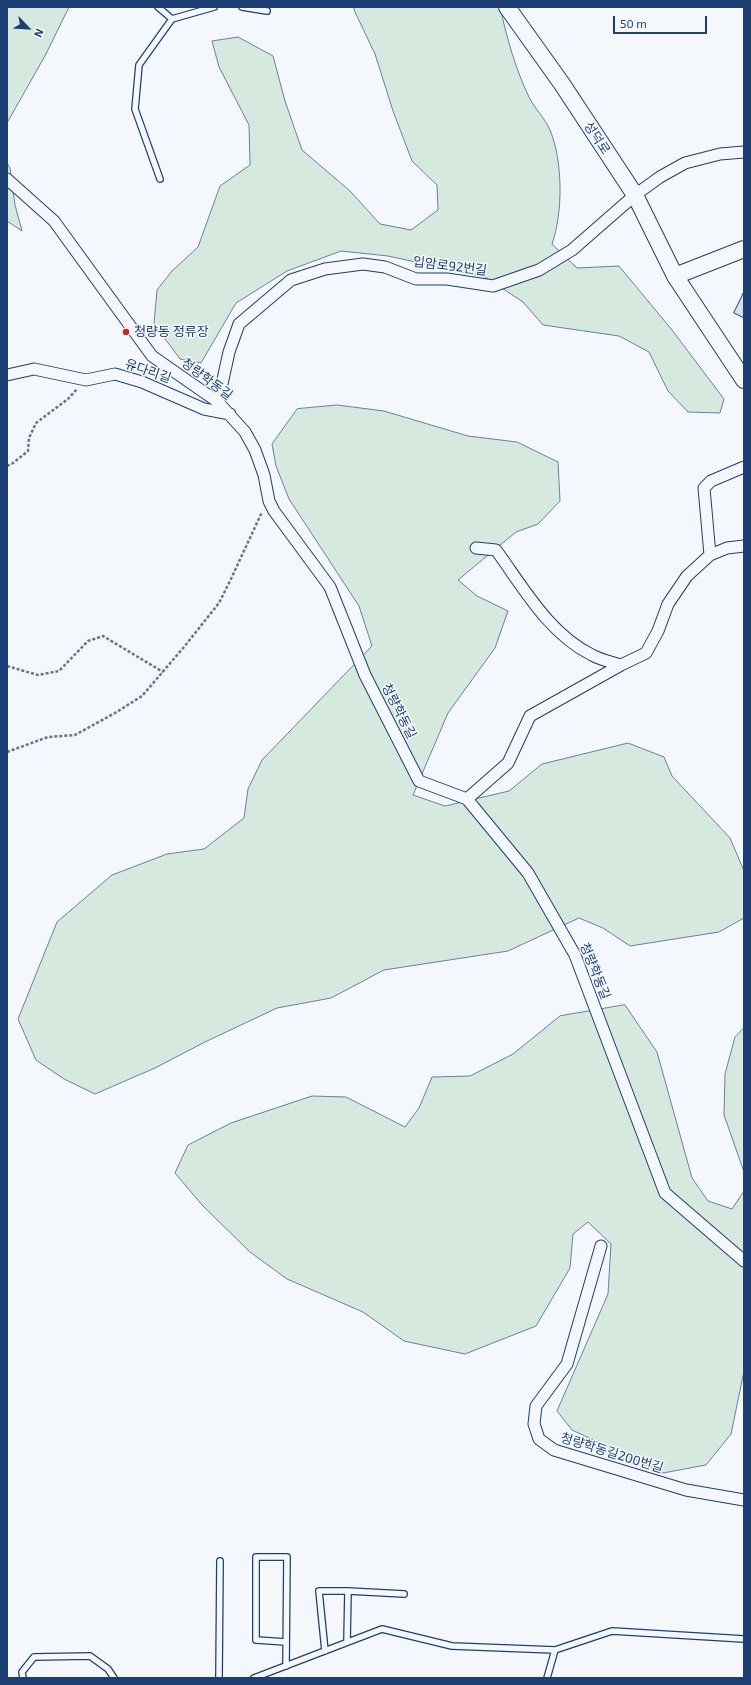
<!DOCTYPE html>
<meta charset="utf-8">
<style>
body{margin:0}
#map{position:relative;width:751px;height:1685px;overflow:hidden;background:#f4f7fb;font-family:"Exo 2",sans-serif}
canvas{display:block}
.frame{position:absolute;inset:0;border:8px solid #1d3f73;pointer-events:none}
.north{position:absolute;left:8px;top:8px;width:40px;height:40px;-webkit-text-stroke:3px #f4f7fb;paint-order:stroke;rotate:115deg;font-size:11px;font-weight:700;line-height:16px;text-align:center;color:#1d3f73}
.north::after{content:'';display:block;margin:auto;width:14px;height:18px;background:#1d3f73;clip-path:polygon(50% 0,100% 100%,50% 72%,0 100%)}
.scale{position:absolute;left:613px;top:16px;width:94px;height:18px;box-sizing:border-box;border:2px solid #1d3f73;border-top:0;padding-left:5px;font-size:12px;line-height:14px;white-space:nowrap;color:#1d3f73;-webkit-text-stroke:3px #f4f7fb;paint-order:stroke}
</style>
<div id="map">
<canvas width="751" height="1685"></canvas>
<div class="frame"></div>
<div class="north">N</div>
<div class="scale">50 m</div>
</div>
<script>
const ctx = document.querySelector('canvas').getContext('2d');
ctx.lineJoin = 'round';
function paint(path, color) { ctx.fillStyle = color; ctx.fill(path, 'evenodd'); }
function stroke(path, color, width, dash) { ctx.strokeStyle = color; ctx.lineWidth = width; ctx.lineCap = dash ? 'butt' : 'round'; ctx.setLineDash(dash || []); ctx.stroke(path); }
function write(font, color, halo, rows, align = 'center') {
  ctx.font = font + ' "Exo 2","Noto Sans KR",sans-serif'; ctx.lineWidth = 3; ctx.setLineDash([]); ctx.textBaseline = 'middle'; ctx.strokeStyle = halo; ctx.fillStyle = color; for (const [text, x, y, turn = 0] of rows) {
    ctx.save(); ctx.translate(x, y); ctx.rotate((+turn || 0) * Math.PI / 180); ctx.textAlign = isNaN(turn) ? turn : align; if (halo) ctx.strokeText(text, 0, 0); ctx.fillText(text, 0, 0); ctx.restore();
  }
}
const green = new Path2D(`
 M7 7H69L46 54 7 123Z
 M354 7H500C507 38 515 68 529 97 534 108 545 118 550 130 563 161 563 213 552 244L577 268 619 266 672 330 724 399 720 413 688 412 668 391 649 352 619 336 543 325 523 302 485 277 388 256 341 251 287 271 236 303 201 363 180 359 154 324 157 290 172 271 198 247 220 186 250 165 249 125 219 67 212 41 238 37 273 56 285 101 302 150 350 191 380 224 411 230 438 210 437 185 412 161 393 111 375 54 355 12Z
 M7 163 10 168 15 205 22 231 7 221Z
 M337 405 384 411 468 436 517 442 558 462 560 501 538 524 516 532 458 580 477 596 508 611 495 648 448 713 413 795 445 806 509 791 542 764 628 743 664 757 672 776 730 838 744 871V918L719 932 630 946 603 928 579 918 508 951 384 970 331 998 277 1008 205 1042 155 1068 95 1094 64 1079 36 1060 18 1019 57 922 112 875 167 854 204 849 244 818 248 789 262 760 372 646 359 606 289 499 276 466 272 444 297 409Z
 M625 1005 657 1052 692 1178 708 1201 732 1209 744 1191V1371L731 1434 706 1465 663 1473 572 1430 557 1411 608 1294 611 1244 588 1222 573 1234 570 1268 536 1326 465 1354 404 1341 363 1312 287 1279 250 1252 202 1205 175 1173 188 1145 231 1123 312 1096 346 1097 405 1127 419 1108 432 1077 470 1076 513 1054 560 1016Z
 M744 1028V1172L724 1115 725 1074 735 1037Z`);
const building = new Path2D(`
 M744 292V318L734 313Z`);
const path = new Path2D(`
 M7 466 13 463 28 451 29 438 36 423 68 399 77 389
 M7 666 38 675 59 671 88 641 103 636 163 672
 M7 752 48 737 75 735 115 713 142 696 184 647 219 603 230 581 262 512`);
const lane = new Path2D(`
 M158 7 172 19
 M242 7 267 11
 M160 179 135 109 139 65 172 19 214 7
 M347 1642 348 1591 404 1594
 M325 1651 319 1591H348
 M286 1666 287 1557H256V1640L286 1642
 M23 1678 22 1672 34 1657 90 1656 108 1669 114 1678
 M219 1678 220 1561
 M254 1678 382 1629 452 1646 555 1650 612 1631 744 1639
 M547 1678 555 1650`);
const street = new Path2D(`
 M7 179 54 221 152 356 218 402 245 432 255 450 264 475 269 501 274 511 330 587 365 675 419 781 467 799 528 873 575 955 665 1193 744 1261
 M7 375 34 369 86 380 115 374 142 382 204 409 230 414
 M218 402 229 352 239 324 291 280 325 269 363 264 385 267 416 279H447L493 286 539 270 572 250 635 195 660 177 685 163 720 154 744 152
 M476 548 496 550C523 587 549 634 592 655 601 660 611 662 621 665
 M710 555 704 488 711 481 744 467
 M467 799 508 763 530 716 621 665 646 653 658 631 668 604 687 576 710 555 727 548 744 546
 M601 1246 567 1364 536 1406 534 1424 539 1439 554 1450 686 1490 744 1500`);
const secondary = new Path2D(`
 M507 7 562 84 635 195 675 276 744 380
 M675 276 744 249`);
const markers = [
 [126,332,4,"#c62828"]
];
const streetNames = [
 ["성덕로",597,138,57],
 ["입암로92번길",450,266,7],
 ["유다리길",148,371,19],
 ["청량학동길",207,379,37],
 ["청량학동길",399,711,63],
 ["청량학동길",595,971,68],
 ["청량학동길200번길",612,1453,17]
];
const poiNames = [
 ["청량동 정류장",134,332]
];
paint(green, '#d7e8df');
stroke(green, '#687fa3', 1);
paint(building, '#d5e0f0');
stroke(building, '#1d3f73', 1);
stroke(lane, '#1d3f73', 8);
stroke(street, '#1d3f73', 13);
stroke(secondary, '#1d3f73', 18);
stroke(path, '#5e769c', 2.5, [3, 2]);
stroke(lane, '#f4f7fb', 5.5);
stroke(street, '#f4f7fb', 11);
stroke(secondary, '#f4f7fb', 16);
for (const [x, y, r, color] of markers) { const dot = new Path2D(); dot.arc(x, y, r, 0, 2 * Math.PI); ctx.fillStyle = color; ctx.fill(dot); stroke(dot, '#f4f7fb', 1.5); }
write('13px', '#1d3f73', '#f4f7fb', streetNames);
write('13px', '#1d3f73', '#f4f7fb', poiNames, 'left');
</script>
